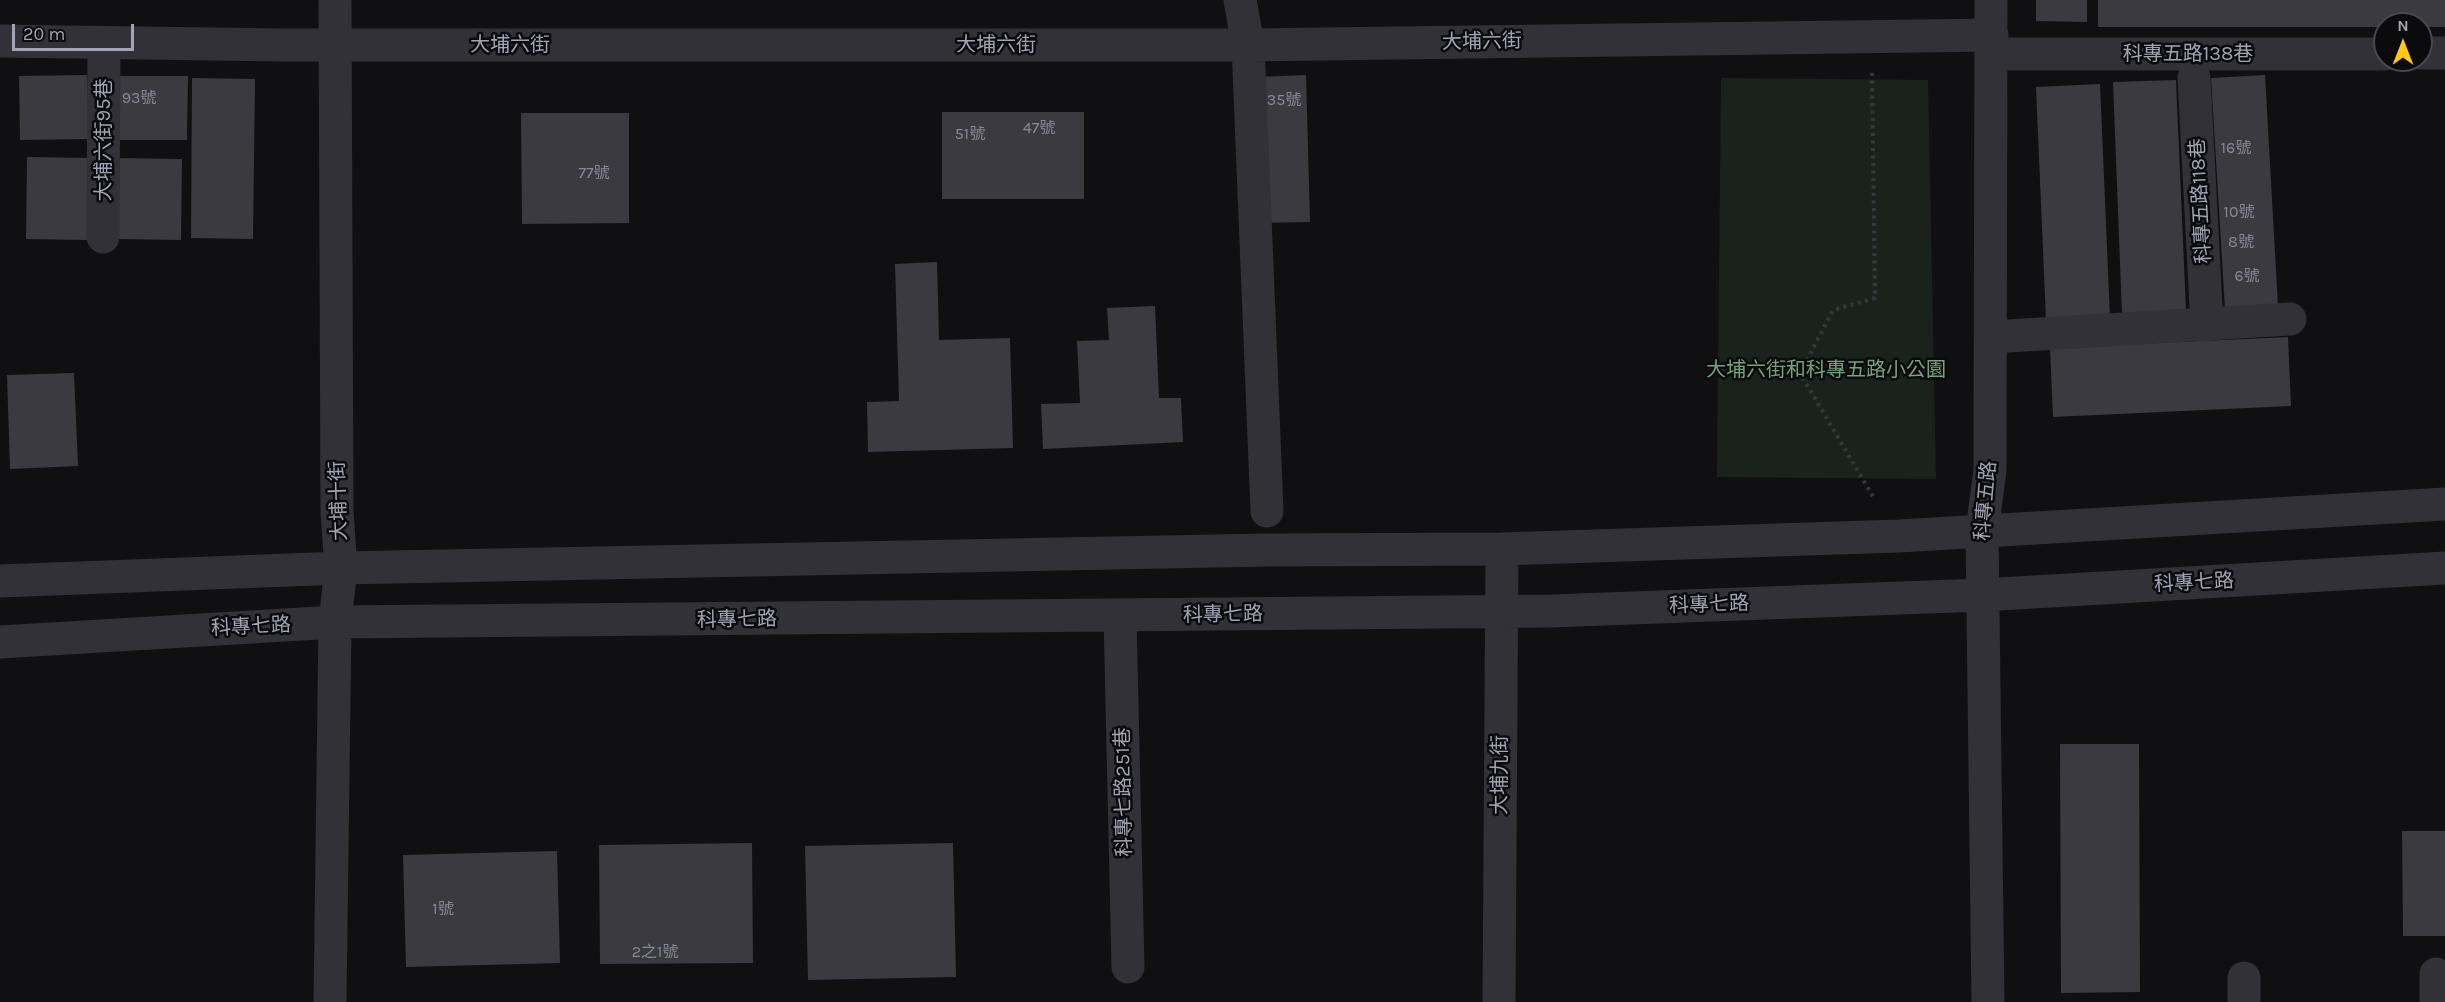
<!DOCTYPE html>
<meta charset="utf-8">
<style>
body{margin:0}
#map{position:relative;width:2445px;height:1002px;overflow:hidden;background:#101012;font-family:Karla,sans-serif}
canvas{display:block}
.north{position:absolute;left:2373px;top:12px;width:60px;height:60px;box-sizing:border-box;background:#0b0b0d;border:2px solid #474850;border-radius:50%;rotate:0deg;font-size:16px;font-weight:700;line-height:24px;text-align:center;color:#a0a4b4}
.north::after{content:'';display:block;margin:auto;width:21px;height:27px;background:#ffc81b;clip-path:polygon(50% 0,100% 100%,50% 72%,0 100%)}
.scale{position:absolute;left:12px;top:24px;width:122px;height:27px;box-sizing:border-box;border:3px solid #a0a4b4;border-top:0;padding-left:8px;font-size:18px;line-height:21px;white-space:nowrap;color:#a0a4b4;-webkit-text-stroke:4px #0b0b0d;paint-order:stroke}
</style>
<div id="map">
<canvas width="2445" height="1002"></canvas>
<div class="north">N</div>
<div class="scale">20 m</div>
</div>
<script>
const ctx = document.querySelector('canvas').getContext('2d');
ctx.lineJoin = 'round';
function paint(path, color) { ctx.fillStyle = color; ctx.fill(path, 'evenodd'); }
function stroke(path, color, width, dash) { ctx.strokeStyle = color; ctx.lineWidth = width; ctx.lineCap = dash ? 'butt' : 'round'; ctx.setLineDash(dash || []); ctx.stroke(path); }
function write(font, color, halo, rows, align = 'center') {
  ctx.font = font + ' Karla,"Noto Sans TC",sans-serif'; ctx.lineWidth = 5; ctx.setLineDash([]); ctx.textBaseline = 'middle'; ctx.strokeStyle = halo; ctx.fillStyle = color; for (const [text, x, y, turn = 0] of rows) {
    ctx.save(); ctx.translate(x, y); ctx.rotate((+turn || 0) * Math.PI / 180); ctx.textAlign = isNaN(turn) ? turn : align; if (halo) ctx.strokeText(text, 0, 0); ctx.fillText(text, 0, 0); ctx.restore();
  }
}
const green = new Path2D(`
 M1721 78 1928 80 1936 479 1717 477Z`);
const building = new Path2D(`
 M2036 0H2087V22L2036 21Z
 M2098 0H2445V27H2421V24H2385V27H2098Z
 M87 75 89 139 20 140 19 76Z
 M1306 75 1310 222 1261 223 1257 77Z
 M2265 75 2278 306 2225 309 2211 78Z
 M116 76H188L187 140H116Z
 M192 78 255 79 253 239 191 238Z
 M2176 80 2186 311 2122 314 2113 82Z
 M2100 84 2110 318 2046 321 2036 87Z
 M942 112H1084V199H942Z
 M521 113H629V223L522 224Z
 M27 157 89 158 87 240 26 239Z
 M118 158 182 159 181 240 117 239Z
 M937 262 939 340 1010 338 1013 448 868 452 867 402 899 401 895 264Z
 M1155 306 1159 398H1181L1183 442 1043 449 1041 404 1080 403 1077 341 1109 340 1107 308Z
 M2288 337 2291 406 2053 417 2050 348Z
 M74 373 78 466 10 469 7 375Z
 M2060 744H2139L2140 992 2061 993Z
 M2402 831H2445V936H2403Z
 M752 843 753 963 600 964 599 845Z
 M953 843 956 977 808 980 805 846Z
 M557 851 560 963 406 967 403 855Z`);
const path = new Path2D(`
 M1872 73 1875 298 1833 310 1800 373 1875 500`);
const minor = new Path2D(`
 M1240 0 1248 45 1267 511
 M0 41 284 45H1248L1992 35
 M2421 53H2445
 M1992 54H2385
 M2194 78 2207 325
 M103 237 104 43
 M1991 337 2290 319
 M0 581 341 568 1266 550 1502 549 1899 536 2445 504
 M1120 616 1128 967
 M0 642 335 622 1551 611 1982 595 2445 568
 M2436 974V1002
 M2244 978V1002
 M330 1002 335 622 341 568 337 512 335 0
 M1499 1002 1502 549
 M1988 1002 1982 532 1990 470 1991 0`);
const numberNames = [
 ["93號",139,98],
 ["35號",1284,100],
 ["47號",1039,128],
 ["51號",970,134],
 ["16號",2236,148],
 ["77號",594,173],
 ["10號",2239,212],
 ["8號",2241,242],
 ["6號",2247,276],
 ["1號",443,909],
 ["2之1號",655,952]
];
const streetNames = [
 ["大埔六街",1482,42,-1],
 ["大埔六街",510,45],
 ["大埔六街",996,45],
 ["科專五路138巷",2188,54],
 ["大埔六街95巷",104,140,-90],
 ["科專五路118巷",2201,201,-93],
 ["大埔十街",339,501,-92],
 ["科專五路",1986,501,-85],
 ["科專七路",2194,583,-3],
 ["科專七路",1709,605,-2],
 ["科專七路",1223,615,-1],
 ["科專七路",737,620,-1],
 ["科專七路",251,627,-3],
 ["大埔九街",1500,775,-90],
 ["科專七路251巷",1124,792,-91]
];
const parkNames = [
 ["大埔六街和科專五路小公園",1826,370]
];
paint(green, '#1a221c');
paint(building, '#3a3a40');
stroke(path, '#37383e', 4, [3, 4.5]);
stroke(minor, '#313137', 33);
write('16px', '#868a97', null, numberNames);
write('20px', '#a0a4b4', '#0b0b0d', streetNames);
write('20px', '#75a17c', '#0b0b0d', parkNames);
</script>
